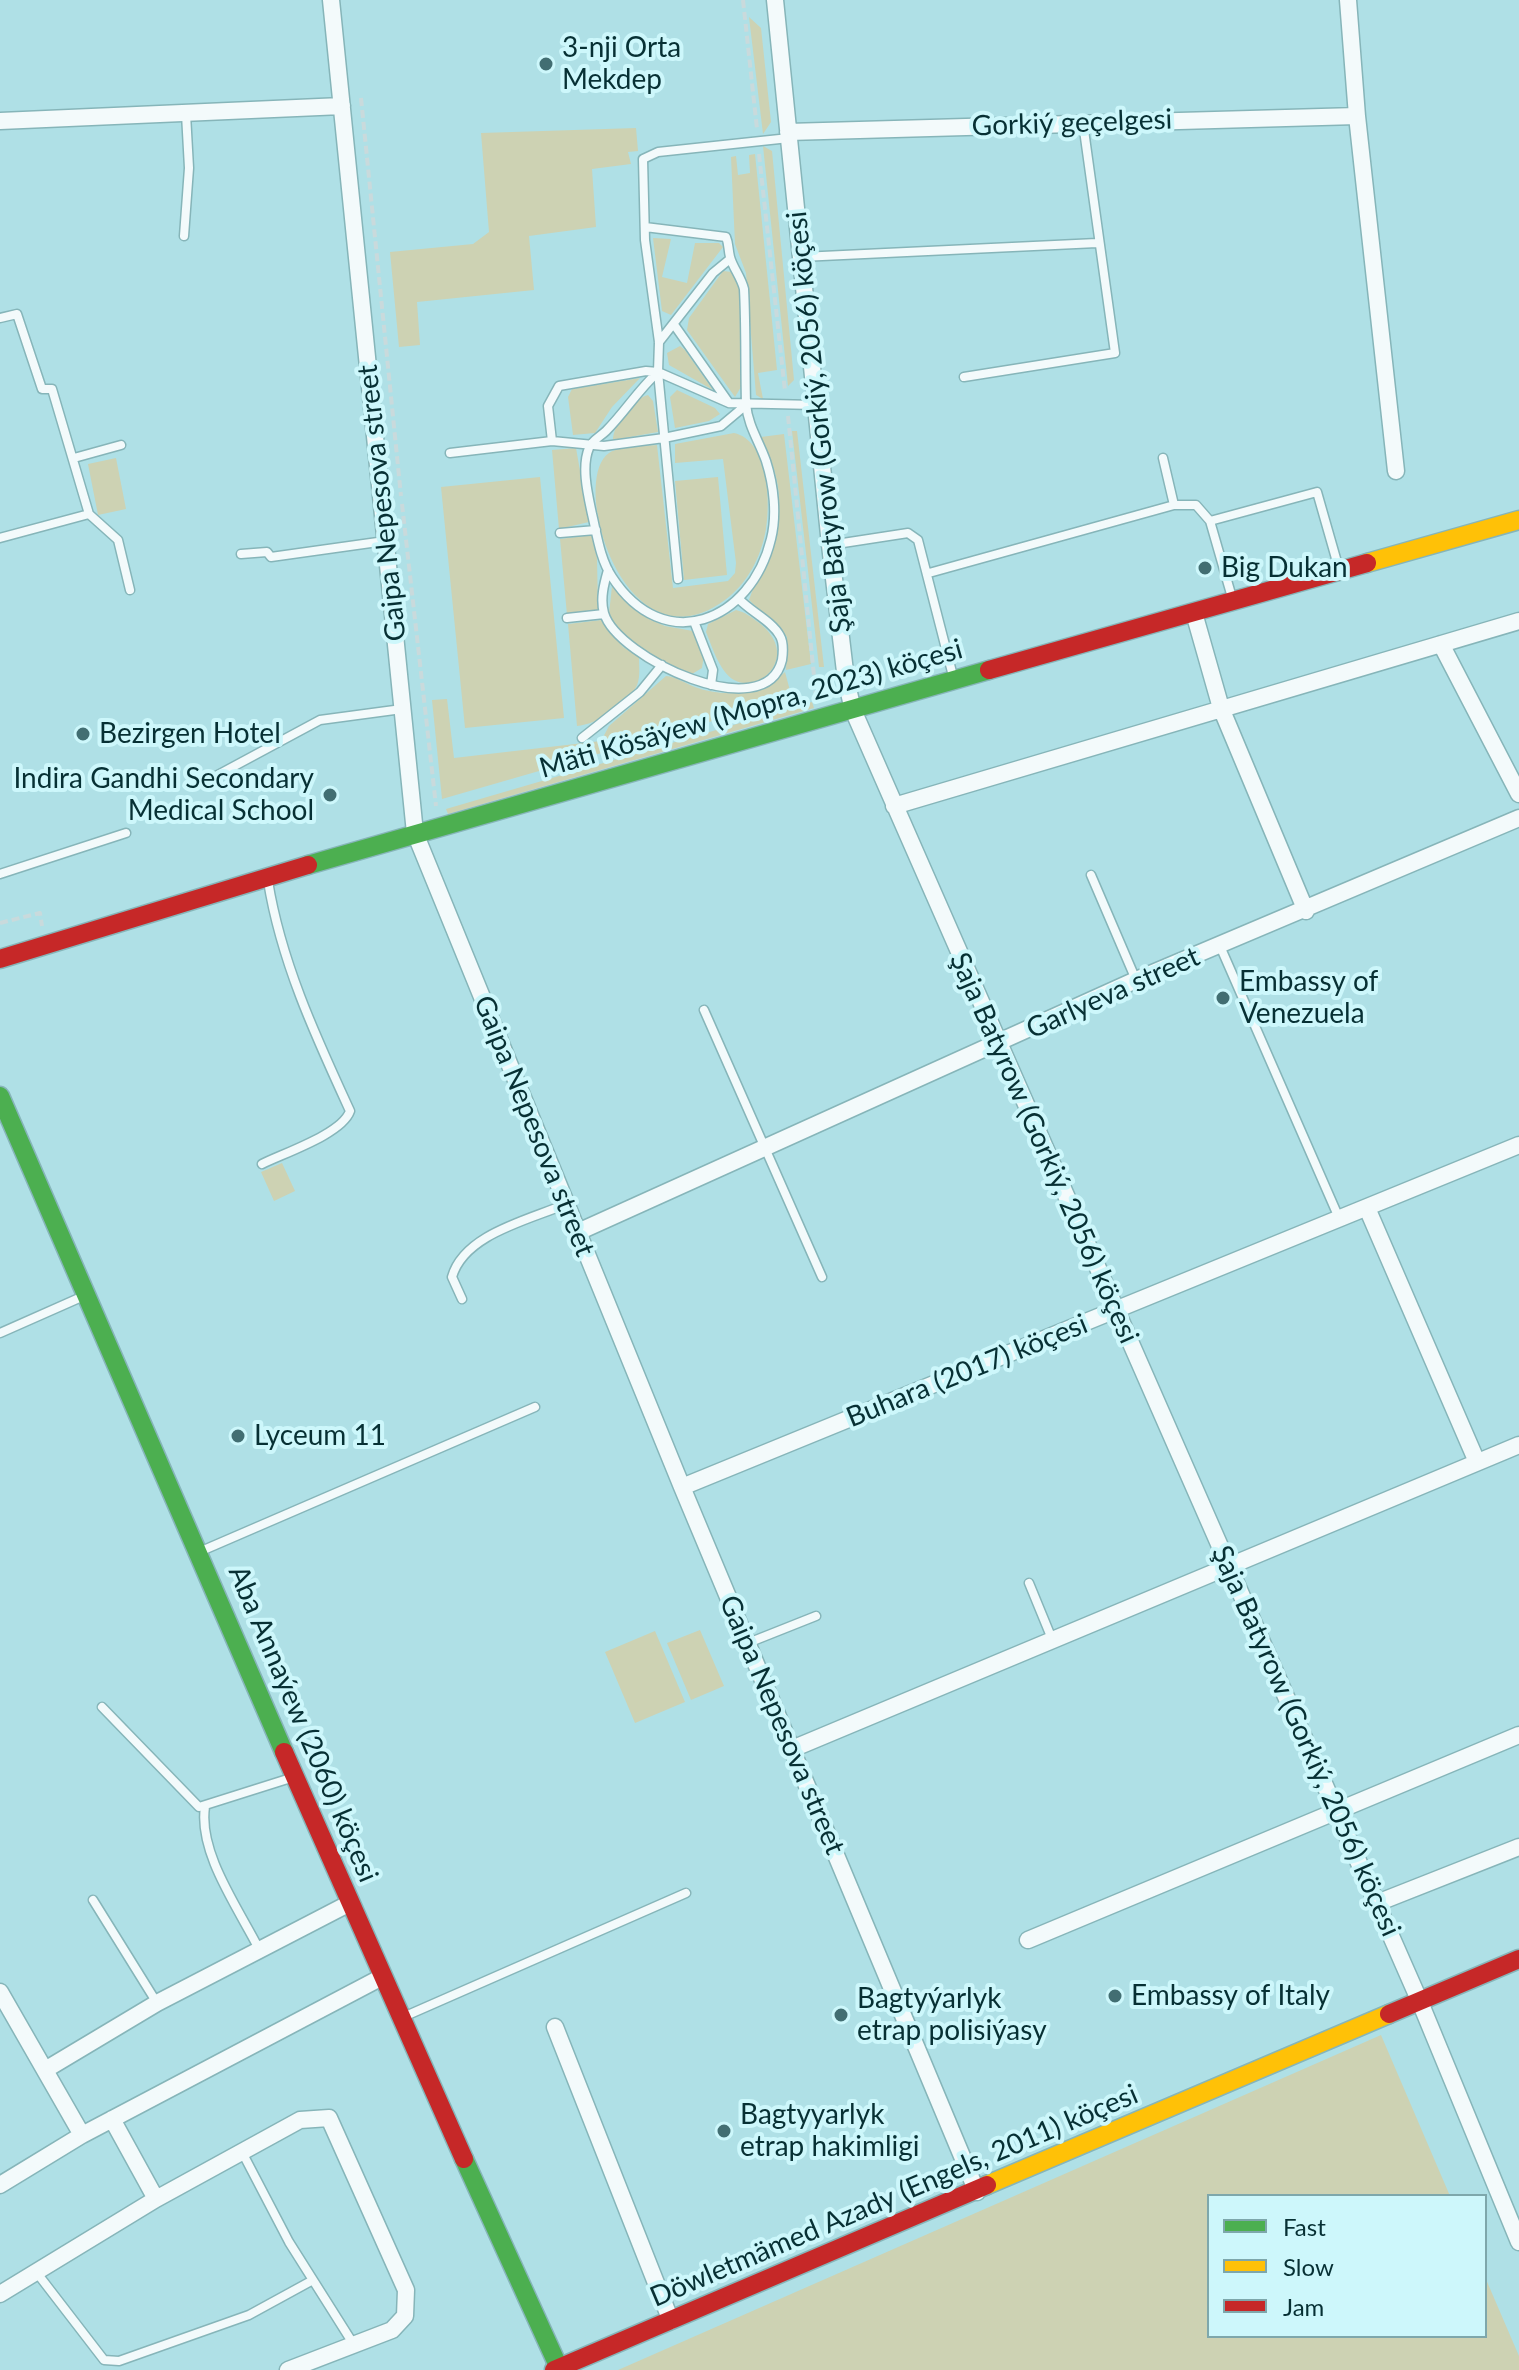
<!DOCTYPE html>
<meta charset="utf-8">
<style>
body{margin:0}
#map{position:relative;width:1519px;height:2370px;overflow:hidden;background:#afe0e6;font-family:Lato,sans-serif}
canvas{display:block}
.legend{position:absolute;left:1207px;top:2194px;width:280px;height:144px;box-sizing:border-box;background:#cdf7fb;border:2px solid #7ea7ab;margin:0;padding:10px 14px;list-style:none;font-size:24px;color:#073034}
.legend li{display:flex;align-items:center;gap:16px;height:40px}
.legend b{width:40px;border:2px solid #7ea7ab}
</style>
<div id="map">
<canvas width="1519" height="2370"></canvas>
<ul class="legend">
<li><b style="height:10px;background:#4caf50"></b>Fast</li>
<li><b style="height:10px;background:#ffc107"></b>Slow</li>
<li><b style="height:10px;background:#c62828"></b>Jam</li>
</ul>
</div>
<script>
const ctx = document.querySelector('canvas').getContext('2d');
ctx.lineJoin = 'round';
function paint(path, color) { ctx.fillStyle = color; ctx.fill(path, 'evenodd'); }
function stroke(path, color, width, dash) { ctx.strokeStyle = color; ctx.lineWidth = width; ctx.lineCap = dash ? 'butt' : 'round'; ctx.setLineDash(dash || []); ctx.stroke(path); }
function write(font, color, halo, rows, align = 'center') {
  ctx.font = font + ' Lato,sans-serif'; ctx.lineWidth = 8; ctx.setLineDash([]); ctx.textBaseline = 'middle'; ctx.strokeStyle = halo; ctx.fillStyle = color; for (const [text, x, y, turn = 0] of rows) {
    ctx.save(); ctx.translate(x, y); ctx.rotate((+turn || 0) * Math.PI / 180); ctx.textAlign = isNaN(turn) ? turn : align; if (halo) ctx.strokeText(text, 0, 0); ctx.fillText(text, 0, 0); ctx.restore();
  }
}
const green = new Path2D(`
 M749 17 761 28 771 122 763 134Z
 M636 128 638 151 628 152 631 164 592 169 596 227 529 236 534 290 417 302 420 345 399 347 390 252 473 244 489 232 481 133Z
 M763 146 772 151 794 380 788 386Z
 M755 154 777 370 758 373 763 399 756 395 746 273 735 244 731 157 736 156 738 175 750 173 749 155Z
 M653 238 671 239 662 277 687 283 695 243H719L723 247 671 315 662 311Z
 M723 271 732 272 740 291 741 387 735 397 687 330 689 318Z
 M680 346 685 350 713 390 669 365 667 353Z
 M640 378 612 407 595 433 573 435 568 397 572 389Z
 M677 390 715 408 720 414 709 421 675 428 670 397Z
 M648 395 653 401 658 432 613 440C613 425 632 399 648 395Z
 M792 431H797L824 667H819Z
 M734 433C768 440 771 501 766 529 761 557 748 583 725 600 625 674 568 481 609 453 621 445 643 446 657 445L673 588 728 581 735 573 736 563 723 459 675 463V444Z
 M784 434 811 664 786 670 787 637 749 600C774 534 796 509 761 437Z
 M576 448 589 522 559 529 552 450Z
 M116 458 126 509 98 515 88 464Z
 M540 477 564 718 465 728 441 487Z
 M718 477 727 575 684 580 675 481Z
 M592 535 597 558 598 611 567 615 560 539Z
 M612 586 649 619 665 626 693 631 704 654 702 668 692 674C665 663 621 644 609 614Z
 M736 610C745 612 751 617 758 622 801 654 762 695 734 680 719 671 712 646 706 632L708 624Z
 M601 620 623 647 639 657C639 668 641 680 635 689 625 707 597 724 577 726L568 624Z
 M785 672 792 698 442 799 432 700 447 699 454 758 601 741 609 726 666 676C676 677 685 683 695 687 724 698 763 695 785 672Z
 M812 702 814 708 448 814 446 809Z
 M282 1163 295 1191 274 1201 261 1172Z
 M700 1630 724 1686 691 1700 667 1643Z
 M655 1631 685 1702 635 1723 605 1652Z
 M1381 2035 1450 2196H1209V2336H1485V2277L1519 2356V2370H618Z`);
const path = new Path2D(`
 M743 0 757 129
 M361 98 401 496
 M759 154 785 391
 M788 416 816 696
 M402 504 436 806
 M0 923 40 913 42 926`);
const lane = new Path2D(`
 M645 227 726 237C729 244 728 249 730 257 733 268 741 277 744 289 746 327 745 366 746 404 748 426 759 441 766 461 774 486 777 515 771 539 751 622 664 657 612 577 600 559 597 535 592 514 588 495 581 467 589 448 591 441 601 436 606 431 625 412 638 390 658 372
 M184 236 189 168 186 114
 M801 257 1097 243
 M0 318 17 314 42 389H52L89 514 118 540 130 590
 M675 326 729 403
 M659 342 713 273 730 259
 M964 377 1115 353 1083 123
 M552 441 548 406 559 386 646 371 658 372 729 403 815 405
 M450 453 552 441 604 446 664 438 721 426 746 405
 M74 458 121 445
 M1163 458 1174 505
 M1210 521 1317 492 1339 569
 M560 533 596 530
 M0 538 89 514
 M830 545 908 533 918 540 954 680
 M241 554 267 552 271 557 385 541
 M608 570C604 584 600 599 604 613 617 658 766 728 782 660 783 653 784 643 780 636 772 621 751 612 739 599
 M929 573 1174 505H1196L1210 521 1233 601
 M678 579 658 372 659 342 645 240 643 159 658 152 789 138
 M567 618 604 614
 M695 624 713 670 711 685
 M582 738 640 692 662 665
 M214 777 320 720 402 709
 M0 874 126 833
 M1091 875 1136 980
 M1220 946 1339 1218
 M704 1010 822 1277
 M262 1164C284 1153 342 1134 350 1111 316 1037 281 962 268 881
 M462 1299 452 1277C464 1234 529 1220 566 1204
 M0 1333 86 1295
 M199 1552 535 1407
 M1029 1583 1052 1639
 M748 1643 816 1616
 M102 1707 199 1807 294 1777
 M205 1807C198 1853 239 1909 260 1951
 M93 1900 157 2003
 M401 2018 686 1893
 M242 2152 289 2242 354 2345
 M37 2273 104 2360 119 2361 249 2315 313 2280`);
const street = new Path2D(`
 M331 0 415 833 682 1487 977 2192
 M775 0 830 545 846 680 853 710 1420 2002 1519 2242
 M1348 0 1357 116 1396 471
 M0 121 342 106
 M788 132 1357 116
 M1194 613 1221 708 1306 911
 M1441 644 1519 794
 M894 806 1519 621
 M1367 1208 1477 1462
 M578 1232 1136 980 1519 818
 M682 1487 1519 1145
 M792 1749 1519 1445
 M1377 1903 1519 1847
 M1028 1940 1519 1735
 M0 1992 82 2135
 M555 2027 671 2321
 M45 2070 157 2003 350 1903
 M112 2119 156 2199
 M0 2185 82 2135 382 1977
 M0 2294 156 2199 300 2120 329 2118 406 2290 405 2316 392 2330 288 2370`);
const fast = new Path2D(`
 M308 865 989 670
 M0 1096 284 1752
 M464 2159 560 2370`);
const slow = new Path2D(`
 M1367 563 1519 520
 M987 2185 1389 2014`);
const jam = new Path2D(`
 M989 670 1367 563
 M0 959 308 865
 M284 1752 464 2159
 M1389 2014 1519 1959
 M554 2370 987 2185`);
const markers = [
 [546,64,8,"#426e72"],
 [1205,568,8,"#426e72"],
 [83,734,8,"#426e72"],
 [330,795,8,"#426e72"],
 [1223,998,8,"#426e72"],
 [238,1436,8,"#426e72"],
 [1115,1996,8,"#426e72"],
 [841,2015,8,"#426e72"],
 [724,2131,8,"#426e72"]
];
const poiNames = [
 ["3-nji Orta",562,48],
 ["Mekdep",562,80],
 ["Big Dukan",1221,568],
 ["Bezirgen Hotel",99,734],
 ["Indira Gandhi Secondary",314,779,"right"],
 ["Medical School",314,811,"right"],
 ["Embassy of",1239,982],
 ["Venezuela",1239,1014],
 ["Lyceum 11",254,1436],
 ["Embassy of Italy",1131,1996],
 ["Bagtyýarlyk",857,1999],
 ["etrap polisiýasy",857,2031],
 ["Bagtyyarlyk",740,2115],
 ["etrap hakimligi",740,2147]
];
const streetNames = [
 ["Gorkiý geçelgesi",1072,123,-2],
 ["Şaja Batyrow (Gorkiý, 2056) köçesi",819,422,-96],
 ["Gaipa Nepesova street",382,503,-96],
 ["Mäti Kösäýew (Mopra, 2023) köçesi",751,709,-16],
 ["Garlyeva street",1113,993,-24],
 ["Gaipa Nepesova street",534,1126,68],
 ["Şaja Batyrow (Gorkiý, 2056) köçesi",1044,1148,66],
 ["Buhara (2017) köçesi",967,1371,-22],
 ["Aba Annaýew (2060) köçesi",303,1724,67],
 ["Gaipa Nepesova street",782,1725,67],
 ["Şaja Batyrow (Gorkiý, 2056) köçesi",1306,1741,66],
 ["Döwletmämed Azady (Engels, 2011) köçesi",894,2196,-23]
];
paint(green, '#cdd2b3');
stroke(lane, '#86b5b9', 11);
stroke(street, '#86b5b9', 19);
stroke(fast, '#86b5b9', 21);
stroke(slow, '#86b5b9', 21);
stroke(jam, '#86b5b9', 21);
stroke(path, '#c9dadc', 4, [8, 4]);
stroke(lane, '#f3fafb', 8);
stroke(street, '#f3fafb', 16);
stroke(fast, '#4caf50', 18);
stroke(slow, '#ffc107', 18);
stroke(jam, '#c62828', 18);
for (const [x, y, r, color] of markers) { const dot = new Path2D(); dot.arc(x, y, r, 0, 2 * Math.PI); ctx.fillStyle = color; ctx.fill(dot); stroke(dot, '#cdf7fb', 3); }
write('28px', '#073034', '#cdf7fb', poiNames, 'left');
write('28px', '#073034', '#cdf7fb', streetNames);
</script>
